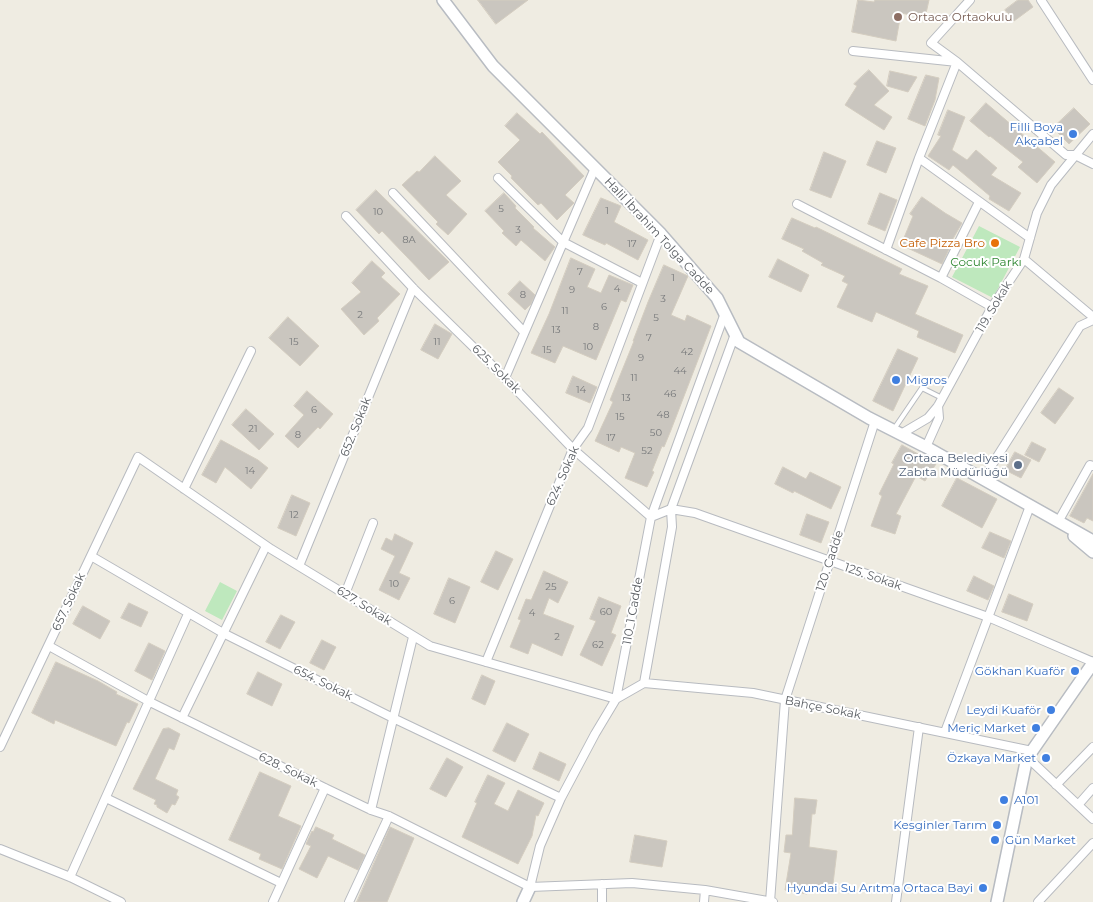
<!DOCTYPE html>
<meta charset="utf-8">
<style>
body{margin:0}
canvas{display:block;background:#efece2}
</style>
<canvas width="1093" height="902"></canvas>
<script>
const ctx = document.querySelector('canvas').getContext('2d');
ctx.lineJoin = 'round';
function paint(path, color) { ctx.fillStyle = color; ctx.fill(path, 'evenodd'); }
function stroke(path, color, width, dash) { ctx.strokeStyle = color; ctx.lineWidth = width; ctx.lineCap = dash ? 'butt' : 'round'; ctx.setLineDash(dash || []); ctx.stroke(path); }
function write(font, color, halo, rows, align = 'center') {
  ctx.font = font + ' Montserrat,sans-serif'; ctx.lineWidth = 4; ctx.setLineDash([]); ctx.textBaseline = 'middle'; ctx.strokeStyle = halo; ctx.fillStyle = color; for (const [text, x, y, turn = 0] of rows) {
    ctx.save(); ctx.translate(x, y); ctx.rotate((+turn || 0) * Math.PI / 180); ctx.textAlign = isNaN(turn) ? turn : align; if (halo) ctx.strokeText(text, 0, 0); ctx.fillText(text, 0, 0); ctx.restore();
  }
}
const green = new Path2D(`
 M979 226 1020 247 993 298 952 277Z
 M220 582 237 591 222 620 205 611Z`);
const building = new Path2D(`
 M478 0H528L496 24Z
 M858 0 874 2 875 0H929L925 18 901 13 896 41 852 32Z
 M1018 0H1028L1033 7 1014 21 1005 10Z
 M869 70 889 91 874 105 892 117 884 130 845 105 857 86 854 84Z
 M890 71 917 77 908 92 887 86Z
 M926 75 939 78 935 100 925 126 908 119Z
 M986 103 1055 162 1037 183 1018 167 1023 162 990 136 989 137 970 121Z
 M1074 108 1090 124 1069 144 1053 128Z
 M948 110 965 117 952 150 967 160 976 150 997 168 991 175 1021 193 1009 211 989 199 990 196 953 165 949 170 928 156 941 136 938 135Z
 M517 113 540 134 542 132 584 176 565 195 574 203 557 220 541 203 538 205 511 178 512 176 498 162 520 140 505 126Z
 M877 141 896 148 886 173 867 165Z
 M824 152 846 161 831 198 810 190Z
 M435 156 461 181 446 195 467 214 448 235 436 224 438 222 402 185 417 171 419 172Z
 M376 190 449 262 429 280 382 231 379 234 356 210Z
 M504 193 516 206 515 208 534 227 533 228 555 247 545 261 521 240 516 246 502 233 504 231 485 211Z
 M880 193 897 200 885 231 868 224Z
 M922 197 945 213 962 223 950 244 951 245 942 264 901 245 913 216 910 214Z
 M601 198 621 206 614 222 648 240 638 260 606 243 605 245 583 235Z
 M792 218 815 228 816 227 902 269 899 274 928 286 915 314 963 335 955 353 917 337 919 331 876 312 872 322 837 307 848 284 842 281 845 276 821 265 823 263 802 251 804 249 782 239Z
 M571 258 595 269 587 287 601 293 609 275 633 285 626 302 621 300 596 360 563 346 555 363 531 353 549 314Z
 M778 259 809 275 801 292 769 277Z
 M372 261 385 273 381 277 400 294 377 318 379 321 364 335 341 309 361 292 352 283Z
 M664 265 688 276 671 315 685 321 687 315 711 326 671 430 664 447 662 446 652 471 654 472 647 487 625 478 635 453 621 447 619 452 595 441 613 402 610 400 634 341H633L648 302Z
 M520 281 535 295 531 304 525 310 508 294Z
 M288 317 319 346 300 366 269 338Z
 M435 324 452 334 438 359 421 350Z
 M898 349 918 358 893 411 873 401Z
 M573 376 597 387 590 403 566 393Z
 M1059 388 1074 398 1055 424 1041 413Z
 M307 391 333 414 320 429 318 427 298 448 285 436 304 415 294 406Z
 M246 409 274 434 259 450 232 425Z
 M221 440 258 460 268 468 251 489 225 467 216 483 202 475Z
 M1032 442 1046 449 1039 462 1025 455Z
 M902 445 936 464 925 481 916 476 896 514 901 516 895 534 871 526 882 496 879 494 894 464 892 463Z
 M1015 452 1031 460 1021 478 1005 470Z
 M783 467 806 479 810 472 841 487 831 509 794 491 793 493 775 484Z
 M1093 474V521L1087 518 1084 523 1070 516Z
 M957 478 997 499 982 528 942 506Z
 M292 495 310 503 296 536 278 528Z
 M807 514 829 522 821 543 800 535Z
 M990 532 1011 541 1004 558 982 548Z
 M395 534 413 543 399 573 410 578 399 600 379 590 395 556 381 549 386 538 392 541Z
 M496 551 513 559 498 590 481 582Z
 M544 571 568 582 558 603 549 598 543 614 574 626 562 656 532 643 528 654 510 647 521 620 518 619 526 599 531 600Z
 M974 576 994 586 988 600 967 591Z
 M449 578 470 587 455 623 434 614Z
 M1009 594 1033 604 1027 621 1002 612Z
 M599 597 621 606 611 633 616 635 602 666 580 655 596 621 590 619Z
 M129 603 148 612 141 627 121 618Z
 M83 606 110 621 100 639 73 624Z
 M281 615 295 622 280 649 266 642Z
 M322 640 336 647 324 670 310 663Z
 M149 643 165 651 152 680 135 671Z
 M56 662 98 681 117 692 116 694 138 704 129 723 127 722 116 746 55 720 54 724 32 713Z
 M258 672 282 684 272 706 247 694Z
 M482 675 495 681 485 705 472 699Z
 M507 723 529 734 515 762 493 751Z
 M169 728 180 734 174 750 169 748 155 779 178 790 176 795 179 797 175 805 172 804 167 813 157 807V805L154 804 156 800 133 789 163 729Z
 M540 752 566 764 559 781 533 769Z
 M447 758 463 767 446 797 430 789Z
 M260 772 291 786 278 816 301 826 282 869 259 859 261 854 229 840Z
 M488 775 505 783 494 804 508 811 518 790 544 803 538 816 536 815 532 836 518 864 462 837 477 803 475 802Z
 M795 798 817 800 815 814H812L809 847 837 851 832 892 808 889 807 894 785 890 791 853 784 852 786 835H792Z
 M316 827 334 835 332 839 365 855 358 870 328 856 317 878 299 869 311 846 306 844 312 831 313 832Z
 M390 827 414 838 387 902H357Z
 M635 835 667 841 662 867 630 862Z`);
const lane = new Path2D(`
 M894 429 922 388 942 398`);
const street = new Path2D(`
 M1041 0 1093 80
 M853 51 957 62 1066 155H1075L1093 164
 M919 158 1030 238
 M498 178 563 242 642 283
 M393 193 524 332
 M797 204 941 278 992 307
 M346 216 413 288 505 378 573 449 651 517 671 509 695 513 988 617 1093 662
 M886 250 919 158 957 62 931 43 970 0
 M1024 259 1093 317
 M941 278 979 202
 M505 378 595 168
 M901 434 928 418 938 406 992 307 1024 259 1037 213 1051 185 1093 134
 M926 447 939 418 938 406
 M983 479 1080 326 1093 320
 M184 489 251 351
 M1058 522 1090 465 1093 466
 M91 556 223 633 393 718 561 798
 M299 566 413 288
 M345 594 373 523
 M49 646 150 702 325 788 371 810 389 816 530 887 632 883 705 890 773 902
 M486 662 573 449 588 428 661 234
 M644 683 672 527 671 509 735 334
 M616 699 644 683 753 693 1032 751
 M182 718 266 546
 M945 732 1030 506
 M0 747 138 457 271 549 430 646 616 699
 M1028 758 1093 819
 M1056 785 1093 747
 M106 798 281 883
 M1078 805 1093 788
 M371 810 413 637
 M0 849 70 877 121 902
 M70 877 188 614
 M530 887 540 846 561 798 595 734 616 699 651 517 725 313
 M273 902 325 788
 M349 902 389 816
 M602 902V884
 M704 902 705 890
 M770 902 785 700 875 421
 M896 902 919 727
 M1038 902 1093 843`);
const secondary = new Path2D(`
 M443 0 493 66 661 234 717 298 739 342 869 418 926 447 1093 541
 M1074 536 1093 552
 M523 902 530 887
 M997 902 1026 762 1032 751 1093 663`);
const markers = [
 [898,17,5,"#8d6e63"],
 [1073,134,5,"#3f7fe0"],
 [995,243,5,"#e8710a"],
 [896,380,5,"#3f7fe0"],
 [1018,465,5,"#5c6f8a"],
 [1075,671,5,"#3f7fe0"],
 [1051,710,5,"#3f7fe0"],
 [1036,728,5,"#3f7fe0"],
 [1046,758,5,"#3f7fe0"],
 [1004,800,5,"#3f7fe0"],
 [997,825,5,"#3f7fe0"],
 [995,840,5,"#3f7fe0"],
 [983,888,5,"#3f7fe0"]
];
const numberNames = [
 ["5",501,209],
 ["1",607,211],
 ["10",378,212],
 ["3",518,230],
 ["8A",409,240],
 ["17",632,244],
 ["7",580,272],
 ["1",673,278],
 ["4",617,289],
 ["9",572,290],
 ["8",523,295],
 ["3",663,299],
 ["6",604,307],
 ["11",565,311],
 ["2",360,315],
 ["5",656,318],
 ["8",596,327],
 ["13",556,330],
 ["7",649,338],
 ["15",294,342],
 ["11",437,342],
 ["10",588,347],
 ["15",547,350],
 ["42",687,352],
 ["9",641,358],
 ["44",680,371],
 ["11",634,378],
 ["14",581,390],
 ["46",670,394],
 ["13",626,398],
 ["6",314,410],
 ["48",663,415],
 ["15",620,417],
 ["21",253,429],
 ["50",656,433],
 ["8",298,435],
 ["17",611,438],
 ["52",647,451],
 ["14",250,471],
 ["12",294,515],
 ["10",394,584],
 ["25",551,587],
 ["6",452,601],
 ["60",606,612],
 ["4",532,613],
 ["2",557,637],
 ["62",598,645]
];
const educationNames = [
 ["Ortaca Ortaokulu",908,17]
];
const shopNames = [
 ["Filli Boya",1063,127],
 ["Akçabel",1063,141],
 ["Migros",906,380,"left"],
 ["Gökhan Kuaför",1065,671],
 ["Leydi Kuaför",1041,710],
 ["Meriç Market",1026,728],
 ["Özkaya Market",1036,758],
 ["A101",1014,800,"left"],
 ["Kesginler Tarım",987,825],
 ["Gün Market",1005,840,"left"],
 ["Hyundai Su Arıtma Ortaca Bayi",973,888]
];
const streetNames = [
 ["Halil İbrahim Tolga Cadde",659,236,47],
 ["119. Sokak",994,307,-59],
 ["625. Sokak",496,369,45],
 ["652. Sokak",356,427,-68],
 ["624. Sokak",563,476,-66],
 ["120. Cadde",830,561,-72],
 ["125. Sokak",873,577,19],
 ["657. Sokak",69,602,-65],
 ["627. Sokak",364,606,32],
 ["110_1 Cadde",633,611,-80],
 ["654. Sokak",323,683,26],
 ["Bahçe Sokak",823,708,11],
 ["628. Sokak",288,770,26]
];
const foodNames = [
 ["Cafe Pizza Bro",985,243]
];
const parkNames = [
 ["Çocuk Parkı",986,262]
];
const serviceNames = [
 ["Ortaca Belediyesi",1008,458],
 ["Zabıta Müdürlüğü",1008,472]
];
paint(green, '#bee8bd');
paint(building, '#cac6bf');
stroke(building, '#d4cdc0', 1);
stroke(lane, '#b8bbc0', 6);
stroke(street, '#b8bbc0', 10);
stroke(secondary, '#b8bcc2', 14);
stroke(lane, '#fff', 4);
stroke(street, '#fff', 8);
stroke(secondary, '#fff', 11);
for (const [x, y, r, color] of markers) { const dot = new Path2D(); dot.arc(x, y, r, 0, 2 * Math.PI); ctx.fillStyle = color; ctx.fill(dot); stroke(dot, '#fff', 2); }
write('10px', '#77797b', null, numberNames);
write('12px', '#785e54', '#fff', educationNames, 'left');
write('12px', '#366cbe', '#fff', shopNames, 'right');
write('12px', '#5b5f64', '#fff', streetNames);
write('12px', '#c56008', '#fff', foodNames, 'right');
write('12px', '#2f8732', '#fff', parkNames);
write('12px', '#4e5e75', '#fff', serviceNames, 'right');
</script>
